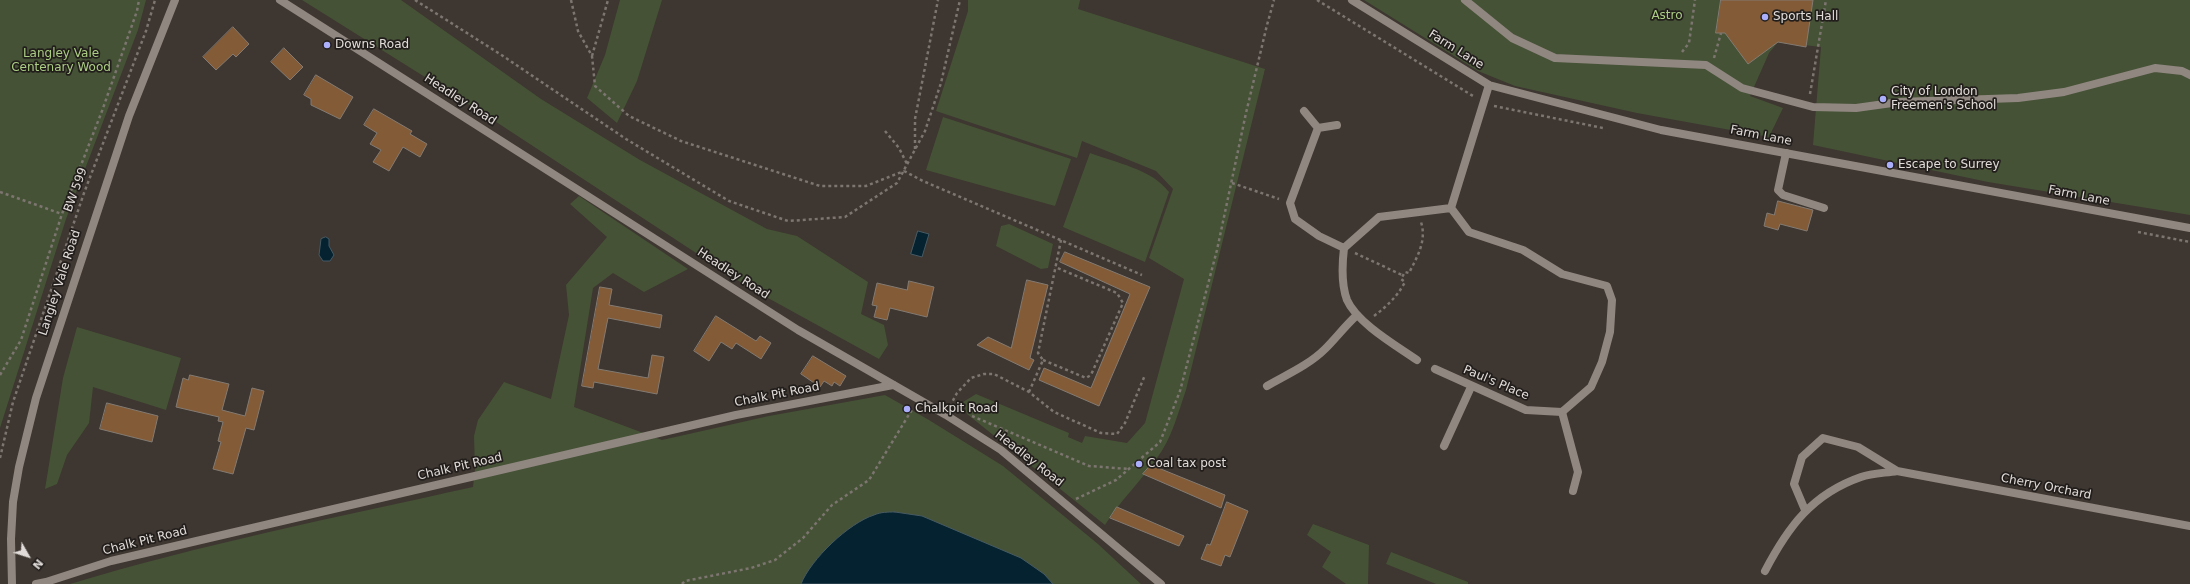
<!DOCTYPE html>
<style>
body{margin:0}
#map{position:relative;width:2190px;height:584px;overflow:hidden;background:#3e3630;font-family:"DejaVu Sans",sans-serif}
canvas{display:block}
.north{position:absolute;left:8px;top:536px;width:40px;height:40px;-webkit-text-stroke:3px #221e1c;paint-order:stroke;rotate:129deg;font-size:11px;font-weight:700;line-height:16px;text-align:center;color:#e1dcd9}
.north::after{content:'';display:block;margin:auto;width:14px;height:18px;background:#e1dcd9;clip-path:polygon(50% 0,100% 100%,50% 72%,0 100%)}
</style>
<div id="map">
<canvas width="2190" height="584"></canvas>
<div class="north">N</div>
</div>
<script>
const ctx = document.querySelector('canvas').getContext('2d');
ctx.lineJoin = 'round';
function paint(path, color) { ctx.fillStyle = color; ctx.fill(path, 'evenodd'); }
function stroke(path, color, width, dash) { ctx.strokeStyle = color; ctx.lineWidth = width; ctx.lineCap = dash ? 'butt' : 'round'; ctx.setLineDash(dash || []); ctx.stroke(path); }
function write(font, color, halo, rows, align = 'center') {
  ctx.font = font + ' "DejaVu Sans",sans-serif'; ctx.lineWidth = 3.5; ctx.setLineDash([]); ctx.textBaseline = 'middle'; ctx.strokeStyle = halo; ctx.fillStyle = color; for (const [text, x, y, turn = 0] of rows) {
    ctx.save(); ctx.translate(x, y); ctx.rotate((+turn || 0) * Math.PI / 180); ctx.textAlign = isNaN(turn) ? turn : align; if (halo) ctx.strokeText(text, 0, 0); ctx.fillText(text, 0, 0); ctx.restore();
  }
}
const green = new Path2D(`
 M0 0H146L138 30 66 219 0 428Z
 M302 0H401L541 99 640 160 767 229 797 236 868 282 861 314 884 325 888 345 879 359 748 287 484 114Z
 M620 0H662L637 81 617 123 587 98 605 55Z
 M968 0H1080L1078 9 1265 69 1186 390C1178 413 1172 438 1157 458 1141 481 1120 501 1105 525L967 414 963 402 976 394 1069 433 1068 437 1082 443 1085 436 1127 443 1145 423 1184 279 1149 258 1173 189 1156 171 1082 141 1077 158 936 111 968 11Z
 M1364 0H2190V215L1988 182 1813 145 1821 47 1778 42 1769 53 1750 96 1783 108 1769 137 1637 113 1515 86 1478 71Z
 M943 117 1071 159 1055 206 926 170Z
 M1090 153C1116 163 1152 169 1169 192L1145 262 1063 227Z
 M579 196 688 269 644 292 613 273 593 288 574 407 662 440 769 416 885 395 929 420 1003 466 1098 544 1141 584H70C202 544 338 517 473 487L475 470 474 436 478 420 504 382 551 399 569 315 566 285 607 237 570 204Z
 M1009 224 1053 244 1048 268 1041 269 996 246 1001 226Z
 M77 327 181 358 166 410 93 387 89 423 67 455 57 484 45 489 63 378Z
 M1313 524 1369 545 1368 584H1346L1322 567 1331 552 1307 535Z
 M1391 552 1468 582V584H1436L1386 564Z`);
const water = new Path2D(`
 M918 231 929 234 922 257 911 254Z
 M326 237 329 239V246L334 255 330 261H323L319 255 321 239Z
 M895 512 922 516 1021 558 1044 574 1053 584H801C811 559 849 523 874 515 881 512 888 512 895 512Z`);
const building = new Path2D(`
 M1721 0H1813L1806 47 1778 42 1748 64 1725 33H1716Z
 M233 27 249 44 236 57 233 54 216 70 203 57Z
 M284 48 303 67 290 80 271 62Z
 M316 75 353 97 340 119 311 105V99L304 95Z
 M374 109 412 131 410 134 427 144 420 157 403 147 389 171 373 162 381 150 370 144 377 133 364 125Z
 M1778 201 1813 210 1807 231 1780 224 1778 230 1764 226 1767 213 1774 215Z
 M1065 252 1150 287 1099 406 1039 380 1044 368 1091 388 1130 294 1060 262Z
 M1027 280 1048 285 1030 358 1034 360 1029 370 977 345 988 337 1011 348Z
 M909 281 934 287 927 317 890 308 887 320 874 317 877 306 872 305 877 283 907 290Z
 M600 287 612 289 609 305 662 315 660 328 608 318 598 369 648 378 652 355 664 357 657 394 594 382 593 388 582 386Z
 M716 316 756 341 760 336 771 343 761 359 736 343 732 349 721 342 709 361 694 351Z
 M813 356 846 376 840 386 834 382 832 386 824 381 820 387 801 374Z
 M190 375 229 384 222 410 245 416 252 388 264 391 254 430 246 428 233 474 213 469 221 442 218 441 223 422 218 421 219 417 176 407 183 378 188 380Z
 M107 403 158 416 152 442 100 429Z
 M1151 465 1225 495 1221 508 1143 474Z
 M1227 502 1248 511 1230 557 1225 555 1221 566 1201 559 1207 544 1210 545Z
 M1117 507 1184 536 1179 546 1110 518Z`);
const path = new Path2D(`
 M415 0 500 54 626 139 729 201 788 221 845 217 897 183 925 131 941 83 960 0
 M571 0 578 31 592 56 595 86 629 116 681 141 820 186H866L904 171
 M1317 0 1473 96
 M1682 52 1689 43 1695 0
 M592 56 608 0
 M1714 58 1721 33
 M1810 94 1826 0
 M1494 106 1603 128
 M885 131 899 148 907 164
 M915 149V119L938 0
 M904 171 923 181 1142 275
 M1232 183 1279 199
 M0 192 62 214
 M2138 232 2190 242
 M1355 253 1402 275
 M1374 316C1387 306 1397 297 1405 282L1401 279 1405 272 1409 273C1417 257 1427 241 1421 222
 M1043 360 1086 378 1091 375 1123 303 1117 293 1055 267
 M0 375 21 340 62 214 102 111 137 11 139 0
 M1029 392 1043 360 1038 353 1061 240
 M950 406 957 393 971 378 984 374H994L1029 392 1054 412 1101 433 1117 434 1125 423 1145 375
 M972 416 1089 466 1129 469
 M0 458 13 402 84 193 146 31 155 0
 M1076 499 1116 480 1160 442 1180 391 1217 250 1246 113 1267 25 1274 0
 M682 584 685 581 751 568 775 560 803 538 832 505 869 480 913 408`);
const service = new Path2D(`
 M1465 0 1512 38 1555 58 1706 65 1742 88 1813 107 1856 108 1899 102 2018 98 2064 92 2155 68 2182 71 2190 75
 M1786 153 1778 190 1783 195 1824 208
 M1267 386C1286 375 1309 365 1325 349 1336 338 1345 326 1357 315
 M1562 412 1578 472 1573 491
 M36 584 46 582 111 561 736 415 893 385`);
const minor = new Path2D(`
 M280 0 798 330 946 415 1001 450 1161 584
 M1304 111 1318 128
 M1337 125 1318 128 1290 203 1295 219 1319 236 1344 248
 M1417 360C1397 346 1357 323 1347 300 1341 284 1342 265 1344 248L1379 217 1451 208 1489 85
 M1435 369 1526 410 1562 412 1591 387 1602 362 1610 332 1612 300 1607 286 1562 274 1523 250 1469 232 1451 208
 M1444 446 1471 387
 M1805 510 1794 484 1802 457 1823 438 1858 447 1897 471
 M1765 571C1788 527 1812 494 1861 477 1872 473 1886 473 1897 471L2190 526`);
const tertiary = new Path2D(`
 M1352 0 1489 85 1661 130 2190 228
 M12 584 11 539 13 502 19 467 36 398 129 116 175 0`);
const markers = [
 [1765,17,4,"#abaffb"],
 [327,45,4,"#abaffb"],
 [1883,99,4,"#abaffb"],
 [1890,165,4,"#abaffb"],
 [907,409,4,"#abaffb"],
 [1139,464,4,"#abaffb"]
];
const parkNames = [
 ["Astro",1667,16],
 ["Langley Vale",61,54],
 ["Centenary Wood",61,68]
];
const poiNames = [
 ["Sports Hall",1773,17],
 ["Downs Road",335,45],
 ["City of London",1891,92],
 ["Freemen's School",1891,106],
 ["Escape to Surrey",1898,165],
 ["Chalkpit Road",915,409],
 ["Coal tax post",1147,464]
];
const streetNames = [
 ["Farm Lane",1456,50,32],
 ["Headley Road",460,100,33],
 ["Farm Lane",1761,136,11],
 ["BW 599",76,190,-70],
 ["Farm Lane",2079,196,11],
 ["Headley Road",733,274,33],
 ["Langley Vale Road",60,283,-72],
 ["Paul's Place",1496,383,23],
 ["Chalk Pit Road",777,395,-11],
 ["Headley Road",1029,459,38],
 ["Chalk Pit Road",460,467,-13],
 ["Cherry Orchard",2046,487,11],
 ["Chalk Pit Road",145,541,-14]
];
paint(green, '#455236');
paint(water, '#042230');
stroke(water, '#465a63', 1);
paint(building, '#835b36');
stroke(building, '#837b73', 1);
stroke(path, '#7c7570', 2.5, [3, 3]);
stroke(service, '#918781', 8);
stroke(minor, '#918781', 8);
stroke(tertiary, '#918781', 8);
for (const [x, y, r, color] of markers) { const dot = new Path2D(); dot.arc(x, y, r, 0, 2 * Math.PI); ctx.fillStyle = color; ctx.fill(dot); stroke(dot, '#221e1c', 1.5); }
write('12px', '#abcd84', '#221e1c', parkNames);
write('12px', '#e1dcd9', '#221e1c', poiNames, 'left');
write('12px', '#e1dcd9', '#221e1c', streetNames);
</script>
